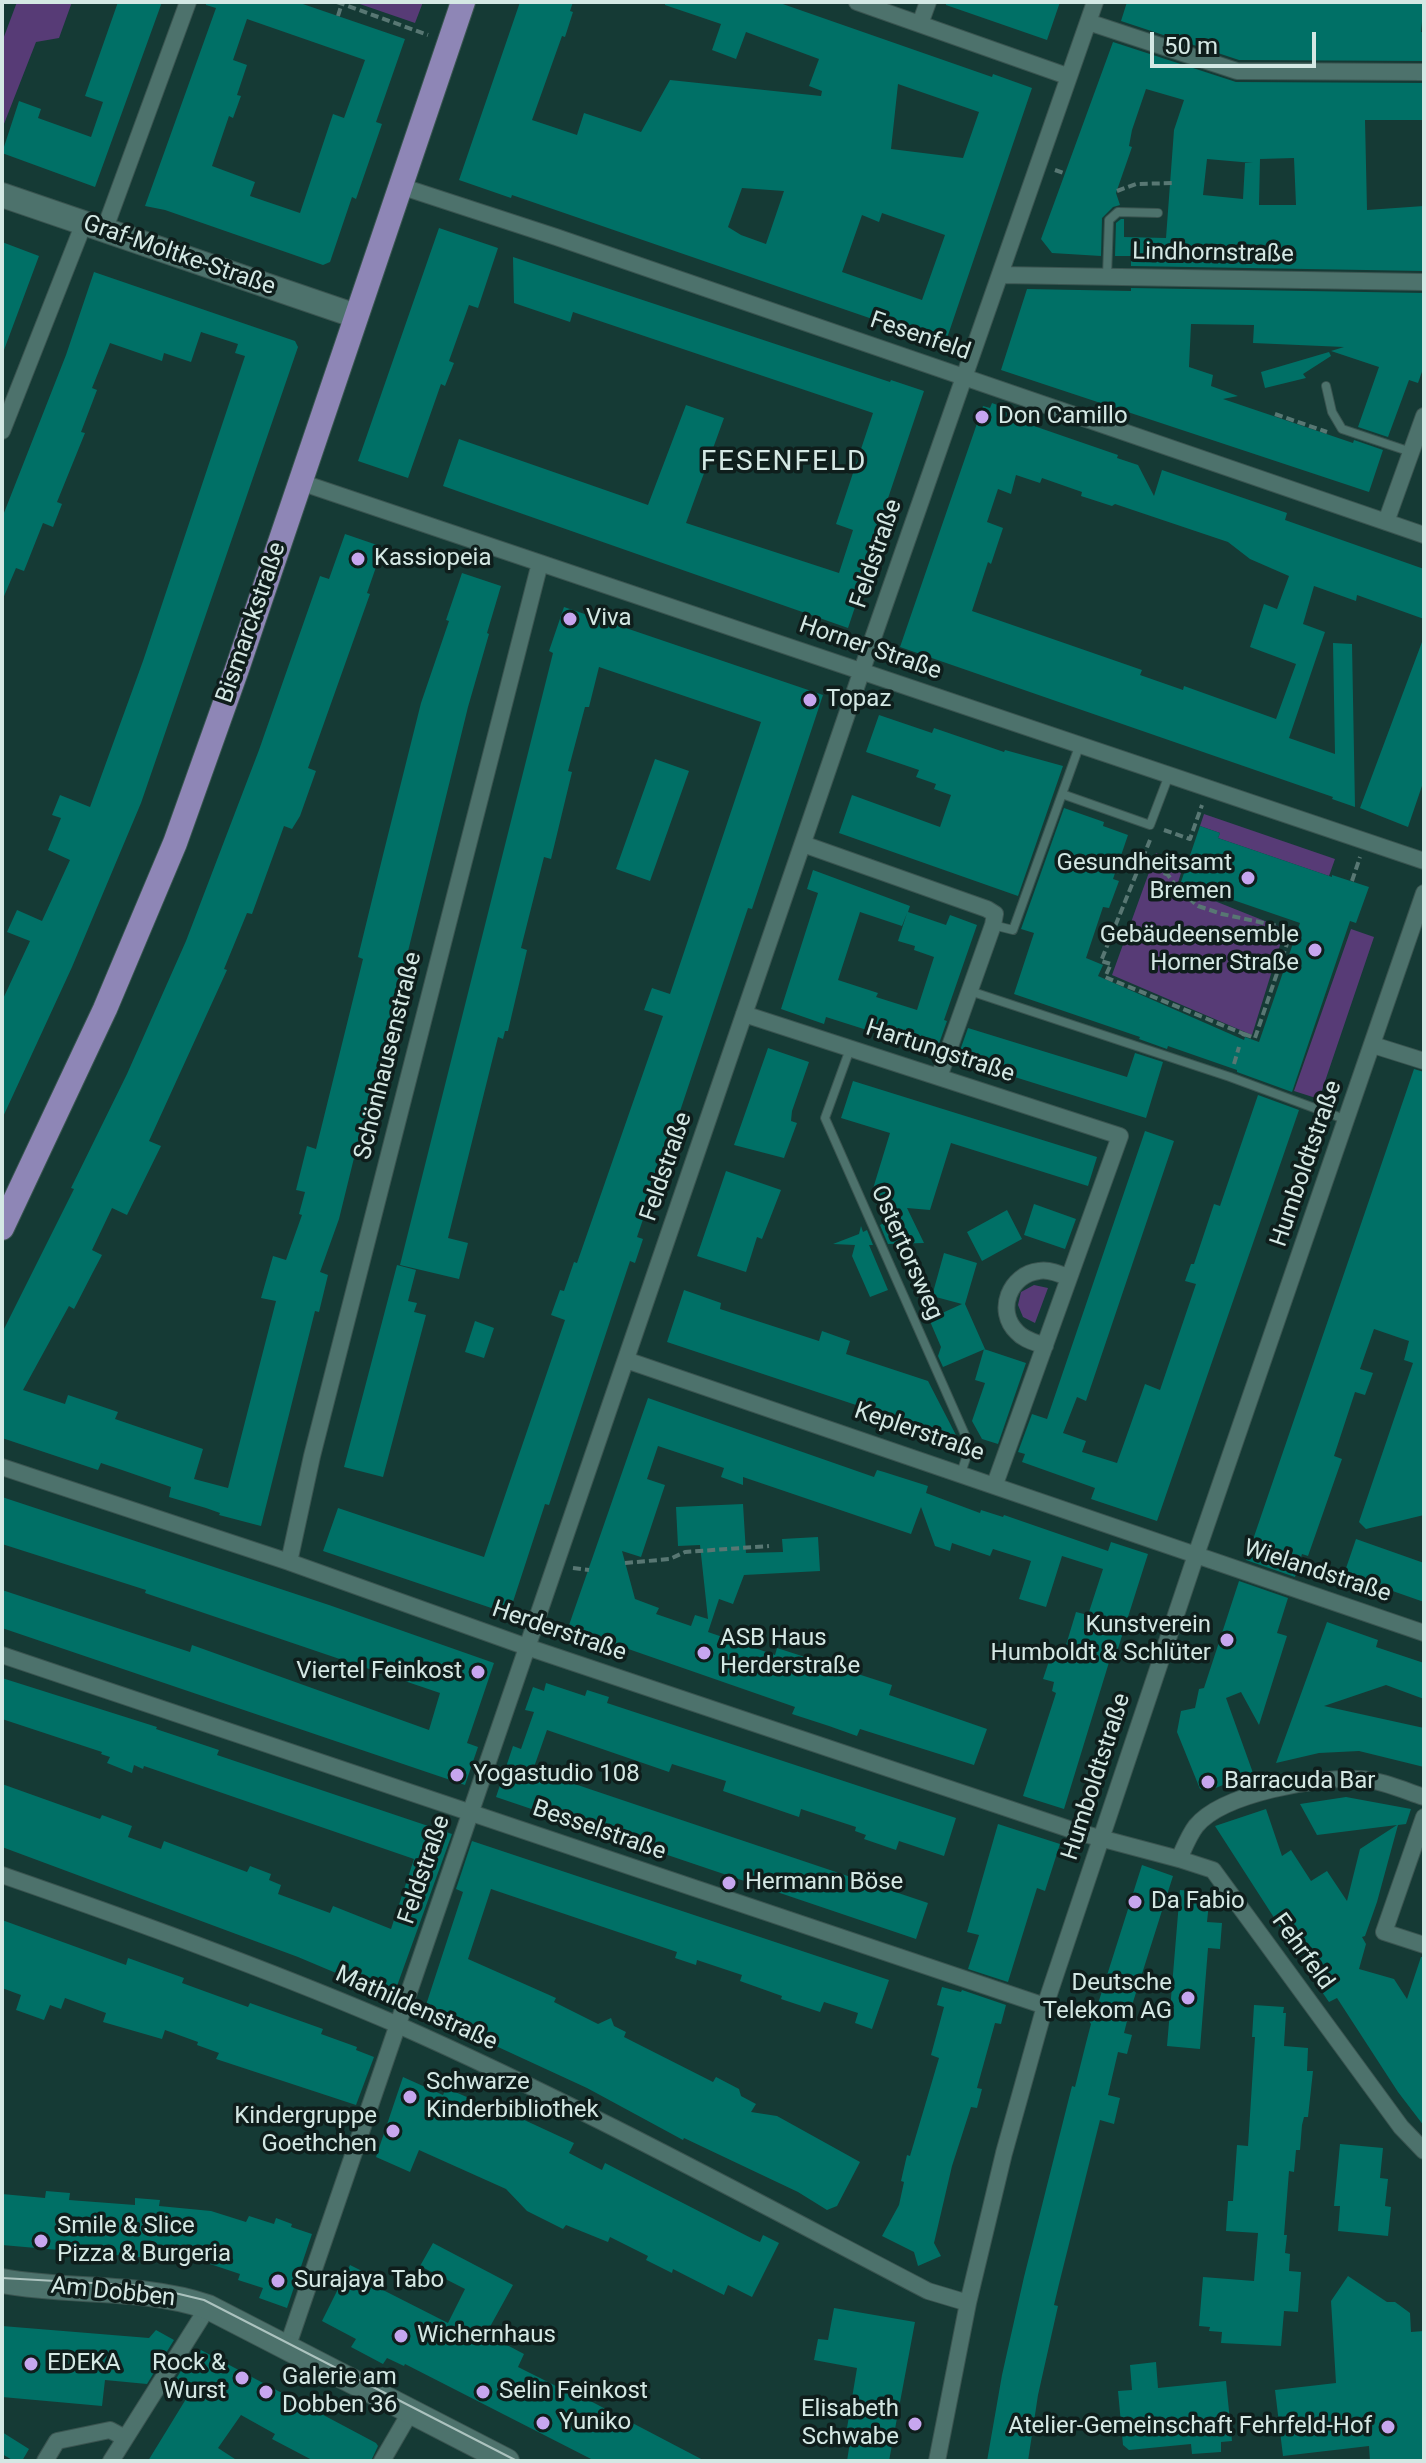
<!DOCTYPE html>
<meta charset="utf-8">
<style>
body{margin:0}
#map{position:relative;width:1426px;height:2463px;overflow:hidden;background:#153a35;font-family:Roboto,sans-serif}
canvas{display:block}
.frame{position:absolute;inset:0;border:4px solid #d4e8e4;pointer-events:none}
.scale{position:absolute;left:1150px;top:32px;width:166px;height:36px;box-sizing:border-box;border:4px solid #d4e8e4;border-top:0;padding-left:10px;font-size:24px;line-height:28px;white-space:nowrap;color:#d4e8e4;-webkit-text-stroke:6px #0f1e1c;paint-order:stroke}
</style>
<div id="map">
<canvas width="1426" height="2463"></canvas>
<div class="frame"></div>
<div class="scale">50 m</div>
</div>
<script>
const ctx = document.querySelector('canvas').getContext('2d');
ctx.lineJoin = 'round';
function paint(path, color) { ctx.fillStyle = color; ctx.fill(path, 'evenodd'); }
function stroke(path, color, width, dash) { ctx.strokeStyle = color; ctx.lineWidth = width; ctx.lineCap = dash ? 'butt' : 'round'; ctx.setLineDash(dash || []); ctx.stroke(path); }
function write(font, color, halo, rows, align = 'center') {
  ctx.font = font + ' Roboto,sans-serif'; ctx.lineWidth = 7; ctx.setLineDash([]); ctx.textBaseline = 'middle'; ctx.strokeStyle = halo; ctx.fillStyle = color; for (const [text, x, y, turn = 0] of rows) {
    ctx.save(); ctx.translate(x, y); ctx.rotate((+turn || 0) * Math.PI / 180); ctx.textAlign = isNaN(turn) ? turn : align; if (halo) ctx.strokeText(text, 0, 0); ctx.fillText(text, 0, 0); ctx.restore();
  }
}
const green = new Path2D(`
 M17 2H72L59 38 36 42 2 129V42Z
 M354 2H423L415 23Z
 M1204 814 1335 859 1329 876 1218 838 1220 833 1200 826Z
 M1156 853 1184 863 1177 886 1285 929 1252 1035 1112 975Z
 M1351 929 1374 937 1319 1099 1294 1091Z
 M1034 1285 1048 1288 1035 1323 1023 1317 1018 1305 1021 1292Z`);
const building = new Path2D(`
 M118 2H162L95 187 2 153 19 101 41 109 38 118 91 137 103 102 85 96Z
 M206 2H297L405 39 376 122 382 124 356 199 352 197 330 262 323 265 165 210 145 206 216 8 206 5ZM247 19 365 60 344 118 333 114 300 213 250 196 255 182 212 166 229 116 233 118 241 96 237 95 247 65 233 60Z
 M520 2H573L570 11 573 12 565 37 562 36 532 120 577 135 584 113 641 132 670 80 821 96 822 91 809 86 819 59 746 32 736 59 712 50 721 24 665 5V2H777L992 77 993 74 1032 88 945 344 512 195 511 198 459 180ZM898 84 979 112 963 158 891 149ZM742 188 784 191 766 244 741 235 728 227ZM882 213 945 235 922 300 842 272 862 215 879 222Z
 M946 2H1060L1047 40 946 5Z
 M1127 2H1424L1421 32H1424V61L1239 60 1121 21Z
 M1113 42 1236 82 1424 83V120H1365L1367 210 1424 206V271L1131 266V256H1115L1116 223 1121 219H1124V237L1166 238 1174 130 1184 100 1146 89 1132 130 1129 146 1132 147 1116 193 1120 205 1113 207 1102 218 1101 256 1052 253 1041 239ZM1294 158 1296 205H1259L1260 159ZM1207 159 1253 163H1245L1243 199 1203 195Z
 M439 228 498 248 478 308 469 305 449 361 454 363 445 386 441 384 408 478 358 461Z
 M2 242 39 256 4 350H2Z
 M513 257 890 382 891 380 924 391 875 537 878 538 848 628 443 486 459 439 648 505 686 405 724 418 686 523 839 573 853 530 836 524 873 413 573 312 570 322 514 303Z
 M94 272 295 341 298 347 141 803 72 967 2 1119V1001L30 941 7 932 17 910 42 921 70 860 48 850 61 818 52 815 60 795 90 807 143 661 245 356 235 353 238 344 201 332 191 362 164 353 162 361 110 343 92 388 97 390 81 432 85 433 57 502 62 504 53 527 43 523 24 571 16 568 2 601V518L66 355Z
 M1131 288 1424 293V366L1418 383 1409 380 1388 437 1358 427 1379 367 1331 351 1344 347 1253 343 1254 325 1191 324 1189 367 1213 375 1211 386 1238 396 1223 399 1353 443 1354 440 1383 450 1369 492 1001 370 1027 289 1131 291Z
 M1329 352 1331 356 1303 374 1306 378 1265 388 1261 372Z
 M992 403 1036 419 1034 426 1118 455 1117 458 1138 465 1154 496 1162 470 1287 513 1285 520 1424 569V619L1357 595 1356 601 1314 586 1303 624 1325 632 1289 738 1335 754 1333 643 1352 644 1355 807 1332 799 1333 797 900 647 983 406 990 408ZM1016 475 1040 483 1042 478 1082 492 1081 496 1112 506 1115 504 1228 542 1250 559 1289 576 1277 609 1264 604 1250 647 1296 664 1276 719 1184 686 1183 690 1140 675 1142 670 972 611 988 562 991 564 1003 528 987 522 998 489 1011 494Z
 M345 534 383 547 367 593 370 594 308 768 316 771 300 816 292 829 284 826 252 914 247 913 224 969 227 970 149 1141 161 1146 127 1215 112 1208 92 1250 102 1255 93 1272 74 1309 69 1306 23 1390 65 1404 68 1395 118 1412 115 1419 203 1449 194 1479 228 1488 276 1301 261 1298 273 1256 286 1260 302 1215 299 1214 305 1192 296 1190 307 1146 316 1149 363 959 358 957 383 855 421 703 449 621 446 620 462 573 501 586 487 633 489 634 468 707 357 1159 354 1158 339 1219 320 1272 328 1275 319 1312 315 1311 261 1526 219 1515 220 1513 206 1508 169 1497 171 1487 122 1470 101 1463 98 1470 2 1438V1333L74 1189 71 1188 127 1074 186 941 259 750 320 576 329 579Z
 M564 607 823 695 752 909 748 908 661 1168 668 1171 661 1193 653 1190 637 1237 643 1239 635 1263 630 1261 549 1505 545 1504 509 1614 323 1551 338 1508 484 1557 565 1320 551 1315 560 1290 564 1291 574 1262 577 1263 663 1016 644 1010 652 988 670 994 761 722 599 667 589 707H585L568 771 572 772 551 859 544 857 521 948 527 950 508 1031H505L503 1039 498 1037 448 1238 468 1243 459 1279 400 1265 553 653 549 651Z
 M1422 642H1424V780L1408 827 1360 808Z
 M879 715 932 733 934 728 1004 752 1005 750 1063 766 1018 896 839 833 852 795 940 827 951 795 934 789 936 784 916 777 919 770 866 752Z
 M655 759 689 771 650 881 616 869Z
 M1064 808 1104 822 1103 826 1128 835 1113 879 1119 881 1109 908 1103 907 1086 958 1103 965 1098 976 1244 1040 1245 1037 1259 1042 1300 923 1181 882 1200 826 1220 833 1218 838 1332 877V875L1369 887 1356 923 1350 921 1292 1092 1237 1072V1070L1168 1046 1167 1049 1139 1039 1140 1037 1014 994 1034 933 1021 929Z
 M813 870 910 906 908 912 946 925 950 915 977 925 944 1020 947 1021 936 1052 826 1017 824 1024 781 1009 818 893 807 889ZM860 912 902 926 907 913 898 941 915 946 914 950 934 957 917 1010 876 997 878 993 838 980Z
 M968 1028 1127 1077 1135 1053 1163 1062 1146 1118 957 1059Z
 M768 1048 809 1062 792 1111 791 1121 797 1123 784 1158 734 1145Z
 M1414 1069 1424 1072V1515L1366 1529 1359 1522 1413 1363 1404 1360 1409 1341 1374 1329 1360 1369 1373 1373 1365 1395 1355 1392 1334 1456 1342 1459 1308 1556 1302 1554 1295 1577 1246 1560Z
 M853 1081 1097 1157 1088 1186 951 1143 930 1210 907 1208 924 1243 888 1244 880 1225 884 1223 872 1192 890 1133 841 1118Z
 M1258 1095 1299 1110 1157 1521 1091 1499 1095 1488 1022 1462 1025 1454 1018 1452 1032 1414 1047 1419 1145 1131 1174 1141 1086 1401 1077 1397 1063 1433 1086 1441 1082 1452 1117 1463 1145 1384 1160 1390 1196 1284 1185 1281 1191 1264H1194L1214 1204 1220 1206Z
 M726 1171 781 1190 762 1239 757 1237 746 1272 697 1256Z
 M1034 1204 1076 1219 1065 1249 1024 1235Z
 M1007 1210 1022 1239 982 1261 967 1232Z
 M861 1226 863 1232 867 1230 873 1245H869L888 1290 870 1297 852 1256 855 1245 833 1244 859 1234Z
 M944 1253 977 1263 965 1304 985 1349 943 1367 938 1356 941 1347 929 1319 962 1304 932 1296Z
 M397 1265 416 1270 408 1301 417 1303 414 1312 426 1315 383 1477 344 1467Z
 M684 1290 721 1303 720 1309 819 1341 822 1331 850 1341 846 1354 928 1381 958 1439 667 1342Z
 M475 1321 494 1328 484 1358 465 1352Z
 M984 1349 1026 1363 998 1444 982 1439 972 1421 985 1383 975 1380Z
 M648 1398 874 1477 877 1470 884 1472 928 1486 926 1493 980 1513 981 1510 1003 1517 1004 1515 1108 1551 1111 1542 1148 1554 1114 1661 1110 1659 1064 1809 1023 1796 1056 1693 1052 1691 1054 1682 1043 1679 1052 1652 1063 1655 1076 1612 1088 1615 1103 1569 1062 1556 1046 1607 1019 1599 1031 1561 993 1549 990 1556 952 1543 950 1551 935 1546 921 1507 911 1534 743 1477V1485L721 1477 724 1468 658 1446 647 1479 665 1485 641 1557 622 1551 635 1599 659 1608 656 1614 691 1626 695 1615 708 1619 700 1545 678 1546 676 1507 743 1504 746 1553 783 1552 782 1539 818 1537 820 1571 744 1575 733 1604 719 1599 708 1632 775 1655 777 1648 892 1685 889 1695 987 1729 974 1765 860 1729 857 1736 829 1726 792 1714 795 1707 568 1628Z
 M2 1497 329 1605 494 1663 467 1743 478 1747 465 1785 2 1628V1590L190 1652 192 1645 429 1730 440 1693 145 1593 146 1590 2 1544Z
 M1356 1539 1424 1563V1602L1344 1574Z
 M1239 1581 1288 1598 1277 1633 1287 1636 1259 1725 1241 1692 1226 1698 1253 1773 1208 1791 1200 1789 1177 1732 1181 1711 1195 1708 1199 1689 1204 1688Z
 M1327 1622 1378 1640 1376 1647 1424 1663V1699L1386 1685 1324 1706 1424 1728V1767L1359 1751 1319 1753 1276 1763Z
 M2 1678 157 1727 156 1729 219 1750 217 1755 452 1834 393 1997 298 1957 2 1847V1784L100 1819 102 1815 132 1826 128 1837 161 1849 164 1841 247 1872 250 1866 271 1874 269 1880 281 1885 278 1894 330 1913 333 1906 391 1929 414 1859 144 1766 143 1769 134 1765 132 1773 107 1763 110 1757 101 1754 102 1752 2 1719Z
 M546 1683 585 1696 587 1690 609 1697 607 1703 956 1818 944 1856 899 1841 896 1850 864 1839 866 1835 855 1831 856 1827 801 1809 799 1817 723 1791 726 1781 672 1764 669 1772 547 1730 533 1770 928 1903 916 1939 496 1797 513 1746 521 1749 534 1712 525 1710 533 1687 544 1691Z
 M1346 1797 1411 1809 1406 1824 1398 1825 1377 1902 1365 1936 1362 1937 1366 1944 1359 1969 1394 1979 1407 1999 1421 1957H1424V2126L1398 2092 1337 1998 1329 2002 1320 1989 1215 1826 1266 1809 1282 1856 1291 1850 1311 1881 1327 1871 1347 1901 1360 1849 1397 1825 1317 1835 1300 1804Z
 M998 1824 1060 1844 1045 1891 1037 1888 1008 1982 968 1969 979 1935 967 1932Z
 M472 1841 889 1980 872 2029 855 2023 858 2013 824 2002 820 2012 781 1999 782 1996 740 1981 742 1975 697 1960 696 1965 675 1958 677 1952 491 1889 468 1959 556 1998 554 2002 598 2024 611 2018 614 2026 626 2032 624 2037 713 2082 716 2077 739 2089 741 2096 756 2104 751 2112 777 2116 860 2162 837 2206 827 2210 798 2192 684 2138 683 2140 587 2088 472 2035 476 2027 461 2025 431 2011 430 2006 426 2005 463 1892 456 1889Z
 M1142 1865 1173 1876 1127 2021 1124 2033 1132 2035 1127 2054 1118 2052 1108 2095 1120 2098 1114 2124 1100 2120 1059 2284 1054 2305 1058 2306 1038 2395 1028 2461H987L1002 2375 1024 2277 1072 2086 1075 2087 1086 2043 1091 2024 1089 2021 1092 2011 1096 2010Z
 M1180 1890 1210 1893 1207 1922 1222 1923 1220 1949 1208 1948 1200 2049 1167 2046Z
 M2 1920 126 1965 128 1958 184 1978 182 1983 248 2007 250 2003 323 2029 321 2034 357 2047 356 2050 374 2057 356 2105 216 2059 219 2053 197 2045 198 2042 165 2030 162 2039 103 2022 106 2013 65 1998 61 2009 50 2005 44 2020 16 2010 21 1995 2 1988Z
 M942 1987 961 1992 962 1990 1006 2005 1001 2024 995 2023 977 2088 982 2089 977 2108 971 2107 952 2166 934 2243 941 2256 918 2266 914 2252 882 2236 899 2205 904 2182 901 2181 907 2155 910 2156 939 2058 931 2055 944 2007 937 2005Z
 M1254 2005 1284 2007 1283 2013H1286L1284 2046 1308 2048 1307 2071H1313L1308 2117H1304L1302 2125 1300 2150H1296L1294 2172 1289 2171 1284 2235H1287L1285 2253 1290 2254 1289 2271 1301 2272 1298 2312 1284 2311 1281 2346 1221 2343 1222 2332 1209 2331 1210 2327 1199 2326 1203 2277 1254 2281 1258 2233 1226 2231 1228 2201H1233L1237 2145 1248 2146 1255 2037H1252Z
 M403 2077 443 2095 446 2088 506 2114 507 2112 574 2143 569 2153 602 2170 605 2163 753 2239 760 2242 763 2235 779 2243 752 2297 728 2285 724 2295 673 2269 672 2273 646 2260 648 2256 610 2237 608 2242 566 2225 563 2229 527 2211 506 2189 419 2150 410 2172 376 2157Z
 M1340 2144 1383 2148 1380 2178 1388 2179 1385 2206 1391 2207 1388 2236 1338 2231 1340 2206H1334Z
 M46 2191 70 2193 69 2200 135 2205V2198L160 2200 159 2206 211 2211 246 2222 249 2216 274 2224 276 2218 292 2224 291 2227 312 2234 287 2308 259 2298 263 2288 238 2280 240 2274 207 2263 2 2245V2194L45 2198Z
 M433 2243 513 2285 486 2334 524 2354 518 2367 576 2396 577 2394 705 2461H595L405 2364 404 2366 387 2358 383 2364 351 2347 356 2339 322 2321 350 2265 370 2275 377 2272 378 2280 385 2283 381 2289 448 2323 465 2289 420 2266Z
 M1348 2276 1387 2302H1395L1410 2313 1411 2332 1424 2331V2461H1370L1369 2446 1283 2456 1275 2390 1336 2383 1331 2301Z
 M834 2308 915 2322 889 2461H847L852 2429 847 2428 857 2368 814 2360 818 2339 828 2340Z
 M2 2326 149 2338 156 2330 174 2340 147 2384 105 2380 102 2406 2 2397Z
 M194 2350 199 2353 201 2350 376 2443 378 2446 371 2461H314L272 2439 275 2434 241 2415 218 2448 238 2461H148L186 2399 169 2390Z
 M1156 2362 1158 2388 1226 2381 1232 2441 1221 2442V2452L1192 2454 1191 2444 1129 2450 1123 2445 1118 2391 1132 2390 1130 2365Z
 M2 2432 29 2449 22 2461H14L2 2454Z`);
const path = new Path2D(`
 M337 2 428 35
 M338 16 342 3
 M1055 170 1066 174
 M1117 191 1136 184 1175 183
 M1275 414 1327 432
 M1164 830 1190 839 1202 805
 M1150 840 1101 961 1111 964 1105 977 1244 1034 1242 1040
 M1142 863 1168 875 1179 890 1198 906 1222 914 1292 929 1255 1038 1244 1034
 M1352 881 1360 857
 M1234 1064 1239 1047
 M625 1563 670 1559 685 1552 769 1546
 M573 1568 589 1570`);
const lane = new Path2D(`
 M1107 276 1109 220 1118 212 1158 213
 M1326 386 1332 412 1342 429 1411 452
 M1080 744 1062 794 1150 825 1169 775
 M993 925 1013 930 1062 794
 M970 991 1230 1077 1347 1120
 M850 1049 825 1118 970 1446 961 1473`);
const street = new Path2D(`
 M857 2 1067 76
 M1088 22 1237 71 1424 72
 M920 24 928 2
 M400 186 556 237 1424 535
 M104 231 188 2
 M1000 275 1424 282
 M2 431 84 223
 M300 482 1424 861
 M1386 522 1424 416
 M803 844 987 909 995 914 993 925 939 1077
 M744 1014 1120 1136 995 1484
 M1373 1045 1424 1061
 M1045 1346C1035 1342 1024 1340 1017 1332 995 1311 1010 1274 1039 1271 1049 1269 1060 1274 1069 1278
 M626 1360 1424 1633
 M2 1467 289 1562 527 1647 1081 1833 1179 1859 1213 1870 1401 2127 1424 2151
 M289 1562 312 1456 540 563
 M2 1655 1045 2006
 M1424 1817 1384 1932 1424 1945
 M1179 1859C1184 1848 1189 1835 1196 1826 1223 1793 1318 1777 1359 1779 1381 1780 1403 1790 1424 1797
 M2 1875C135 1921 268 1969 398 2025 579 2105 753 2200 928 2291L968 2303
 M287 2348 873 638 1095 2
 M45 2461 57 2441 110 2430 125 2438
 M111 2461 208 2307
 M382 2461 411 2411
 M937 2461 968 2303 1004 2153 1045 2006 1196 1555 1424 893`);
const secondary = new Path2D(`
 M2 195 356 316
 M2 2281C71 2294 141 2284 208 2307L507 2461`);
const primary = new Path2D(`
 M2 1228 105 1009 175 843 236 672 463 2`);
const tram = new Path2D(`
 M2 2278 146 2286 204 2300 517 2461`);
const markers = [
 [982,417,8,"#c7a6ef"],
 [358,559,8,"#c7a6ef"],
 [570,619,8,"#c7a6ef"],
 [810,700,8,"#c7a6ef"],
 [1248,878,8,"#c7a6ef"],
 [1315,950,8,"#c7a6ef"],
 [1227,1640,8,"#c7a6ef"],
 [704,1653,8,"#c7a6ef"],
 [478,1672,8,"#c7a6ef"],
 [457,1775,8,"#c7a6ef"],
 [1208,1782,8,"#c7a6ef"],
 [729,1883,8,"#c7a6ef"],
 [1135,1902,8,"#c7a6ef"],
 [1188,1998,8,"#c7a6ef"],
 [410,2097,8,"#c7a6ef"],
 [393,2131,8,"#c7a6ef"],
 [41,2241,8,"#c7a6ef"],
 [278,2281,8,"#c7a6ef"],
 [401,2336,8,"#c7a6ef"],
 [31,2364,8,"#c7a6ef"],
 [242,2378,8,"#c7a6ef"],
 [266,2392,8,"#c7a6ef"],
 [483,2392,8,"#c7a6ef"],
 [543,2423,8,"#c7a6ef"],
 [915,2424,8,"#c7a6ef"],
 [1388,2427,8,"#c7a6ef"]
];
const streetNames = [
 ["Lindhornstraße",1213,254,1],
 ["Graf-Moltke-Straße",179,256,19],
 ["Fesenfeld",920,337,19],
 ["Feldstraße",877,554,-71],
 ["Bismarckstraße",252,623,-71],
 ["Horner Straße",870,649,19],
 ["Hartungstraße",940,1052,18],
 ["Schönhausenstraße",389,1056,-76],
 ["Humboldtstraße",1307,1164,-71],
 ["Feldstraße",667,1167,-71],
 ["Ostertorsweg",906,1253,66],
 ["Keplerstraße",919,1433,19],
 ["Wielandstraße",1317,1572,18],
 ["Herderstraße",559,1632,19],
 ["Humboldtstraße",1097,1777,-72],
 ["Besselstraße",599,1831,19],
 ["Feldstraße",425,1870,-71],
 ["Fehrfeld",1302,1952,54],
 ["Mathildenstraße",416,2009,24],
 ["Am Dobben",113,2293,6]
];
const poiNames = [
 ["Don Camillo",998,417],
 ["Kassiopeia",374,559],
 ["Viva",586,619],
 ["Topaz",826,700],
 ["Gesundheitsamt",1232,864,"right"],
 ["Bremen",1232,892,"right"],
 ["Gebäudeensemble",1299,936,"right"],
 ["Horner Straße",1299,964,"right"],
 ["Kunstverein",1211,1626,"right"],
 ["Humboldt & Schlüter",1211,1654,"right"],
 ["ASB Haus",720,1639],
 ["Herderstraße",720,1667],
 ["Viertel Feinkost",462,1672,"right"],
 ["Yogastudio 108",473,1775],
 ["Barracuda Bar",1224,1782],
 ["Hermann Böse",745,1883],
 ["Da Fabio",1151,1902],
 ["Deutsche",1172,1984,"right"],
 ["Telekom AG",1172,2012,"right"],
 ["Schwarze",426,2083],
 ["Kinderbibliothek",426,2111],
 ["Kindergruppe",377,2117,"right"],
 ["Goethchen",377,2145,"right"],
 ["Smile & Slice",57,2227],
 ["Pizza & Burgeria",57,2255],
 ["Surajaya Tabo",294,2281],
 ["Wichernhaus",417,2336],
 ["EDEKA",47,2364],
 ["Rock &",226,2364,"right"],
 ["Wurst",226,2392,"right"],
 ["Galerie am",282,2378],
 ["Dobben 36",282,2406],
 ["Selin Feinkost",499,2392],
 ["Elisabeth",899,2410,"right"],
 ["Schwabe",899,2438,"right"],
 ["Yuniko",559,2423],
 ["Atelier-Gemeinschaft Fehrfeld-Hof",1372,2427,"right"]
];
const quarterNames = [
 ["FESENFELD",784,463]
];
paint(green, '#573b76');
paint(building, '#007066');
stroke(lane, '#3a5450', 10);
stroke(street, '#3a5450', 18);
stroke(secondary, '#3a5450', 26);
stroke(primary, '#3a5450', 26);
stroke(path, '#587773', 4, [8, 4]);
stroke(lane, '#4d726c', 8);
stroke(street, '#4d726c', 16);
stroke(secondary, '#4d726c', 24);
stroke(primary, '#8e86b6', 24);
stroke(tram, '#acc3bf', 2);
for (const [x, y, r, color] of markers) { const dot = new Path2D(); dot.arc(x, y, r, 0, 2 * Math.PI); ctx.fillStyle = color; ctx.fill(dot); stroke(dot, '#0f1e1c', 3); }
write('24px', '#d4e8e4', '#0f1e1c', streetNames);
write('24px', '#d4e8e4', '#0f1e1c', poiNames, 'left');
ctx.letterSpacing = '2px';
write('28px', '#d4e8e4', '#0f1e1c', quarterNames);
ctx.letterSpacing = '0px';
</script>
